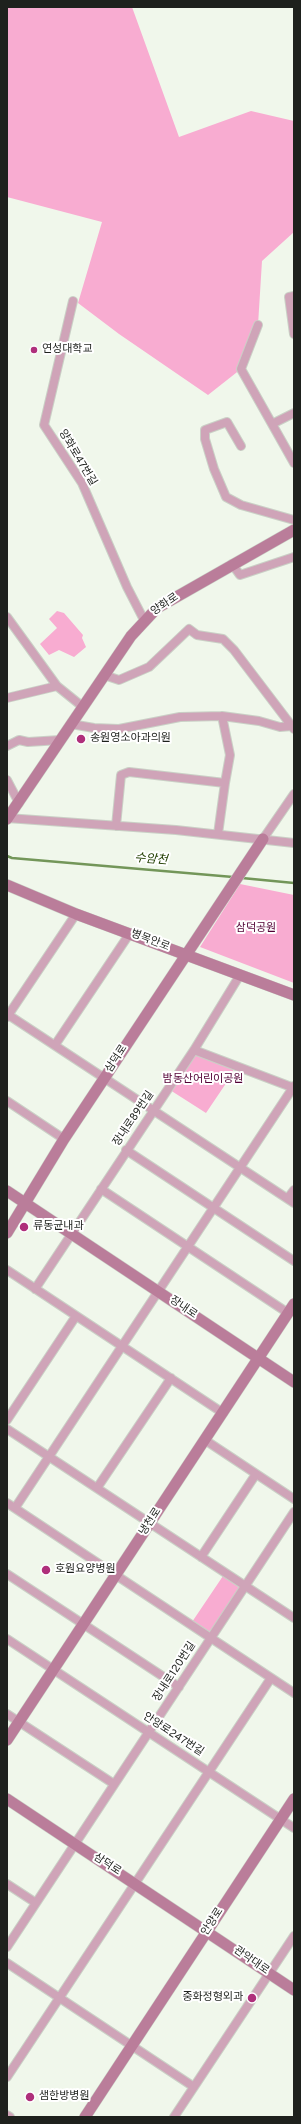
<!DOCTYPE html>
<meta charset="utf-8">
<style>
body{margin:0}
#map{position:relative;width:301px;height:2124px;overflow:hidden;background:#f0f7eb;font-family:Overpass,sans-serif}
canvas{display:block}
.frame{position:absolute;inset:0;border:8px solid #1e211d;pointer-events:none}
</style>
<div id="map">
<canvas width="301" height="2124"></canvas>
<div class="frame"></div>
</div>
<script>
const ctx = document.querySelector('canvas').getContext('2d');
ctx.lineJoin = 'round';
function paint(path, color) { ctx.fillStyle = color; ctx.fill(path, 'evenodd'); }
function stroke(path, color, width, dash) { ctx.strokeStyle = color; ctx.lineWidth = width; ctx.lineCap = dash ? 'butt' : 'round'; ctx.setLineDash(dash || []); ctx.stroke(path); }
function write(font, color, halo, rows, align = 'center') {
  ctx.font = font + ' Overpass,"Noto Sans KR",sans-serif'; ctx.lineWidth = 4; ctx.setLineDash([]); ctx.textBaseline = 'middle'; ctx.strokeStyle = halo; ctx.fillStyle = color; for (const [text, x, y, turn = 0] of rows) {
    ctx.save(); ctx.translate(x, y); ctx.rotate((+turn || 0) * Math.PI / 180); ctx.textAlign = isNaN(turn) ? turn : align; if (halo) ctx.strokeText(text, 0, 0); ctx.fillText(text, 0, 0); ctx.restore();
  }
}
const green = new Path2D(`
 M7 7H132L179 137 251 111 294 121V232L262 261 258 325 241 369 208 395 119 334 78 303 102 222 7 197Z
 M57 611 64 613 83 635 82 638 86 647 74 657 59 650 49 655 40 644 57 628 49 619Z
 M240 884 294 895V983L200 947Z
 M198 1053 233 1069V1073L206 1113 170 1090 194 1055Z
 M223 1576 240 1588 209 1634 192 1622Z`);
const stream = new Path2D(`
 M7 856 12 858 233 877
 M242 878 294 883`);
const street = new Path2D(`
 M294 296 289 297 294 334
 M73 301 44 425 82 483 127 587 144 620
 M258 325 241 369 294 463
 M272 424 294 413
 M241 446 227 422 205 430V439L214 469 226 497 241 505 294 520
 M232 564 240 575 294 557
 M7 617 57 686 83 707
 M104 675 119 680 149 667 189 629 197 635 223 639 234 650 294 729
 M7 698 57 686
 M222 716 230 755 225 783
 M71 724 94 728 119 729 180 717 222 716 259 721 280 727 292 726
 M7 746 19 740 28 742 60 740
 M7 780 19 803
 M7 818 176 830 294 843
 M116 826 121 775 129 772 225 783 218 834
 M263 839 294 794
 M7 1014 294 1203
 M7 1017 76 914
 M55 1045 130 933
 M194 1050 294 1088
 M7 1101 64 1139
 M126 1150 294 1261
 M101 1189 288 1313
 M288 1198 294 1190
 M7 1270 223 1413
 M35 1289 194 1050 240 975
 M7 1420 76 1316
 M7 1429 294 1618
 M205 1440 294 1499
 M97 1488 171 1378
 M7 1503 294 1693
 M15 1508 294 1086
 M201 1557 256 1474
 M7 1574 179 1687
 M7 1639 294 1828
 M7 1714 114 1784
 M7 1884 36 1903
 M7 1947 294 1512
 M7 1963 194 2087
 M7 2077 271 1678
 M7 2115 10 2117
 M174 2117 294 1936`);
const secondary = new Path2D(`
 M7 819 131 636 157 608 294 530
 M7 885 76 914 294 995
 M7 1191 294 1382
 M7 1233 64 1139 263 839
 M7 1740 294 1304
 M7 1799 294 1990
 M85 2117 294 1799`);
const markers = [
 [34,350,4,"#af2f7b"],
 [81,739,5,"#af2f7b"],
 [24,1227,5,"#af2f7b"],
 [46,1570,5,"#af2f7b"],
 [252,1998,5,"#af2f7b"],
 [30,2097,5,"#af2f7b"]
];
const poiNames = [
 ["연성대학교",42,350],
 ["송원영소아과의원",90,739],
 ["류동균내과",33,1227],
 ["호원요양병원",55,1570],
 ["중화정형외과",243,1998,"right"],
 ["샘한방병원",39,2097]
];
const streetNames = [
 ["양화로47번길",77,458,59],
 ["양화로",165,605,-34],
 ["병목안로",150,941,21],
 ["삼덕로",117,1059,-57],
 ["장내로89번길",134,1119,-56],
 ["장내로",183,1308,34],
 ["냉천로",151,1522,-57],
 ["장내로120번길",175,1672,-57],
 ["안양로247번길",173,1735,33],
 ["삼덕로",107,1865,33],
 ["안양로",213,1922,-57],
 ["관악대로",251,1961,35]
];
const parkNames = [
 ["삼덕공원",256,929],
 ["밤동산어린이공원",203,1080]
];
const waterNames = [
 ["수암천",151,860,5]
];
paint(green, '#f8acd1');
stroke(stream, '#739659', 2.5);
stroke(street, '#cad0c6', 10);
stroke(secondary, '#cad0c6', 12);
stroke(street, '#cfa4b8', 8);
stroke(secondary, '#ba7d9a', 11);
for (const [x, y, r, color] of markers) { const dot = new Path2D(); dot.arc(x, y, r, 0, 2 * Math.PI); ctx.fillStyle = color; ctx.fill(dot); stroke(dot, '#fff', 1.5); }
write('11px', '#1e211d', '#fff', poiNames, 'left');
write('11px', '#1e211d', '#fff', streetNames);
write('11px', '#520035', '#fff', parkNames);
write('italic 12px', '#213f01', '#fff', waterNames);
</script>
